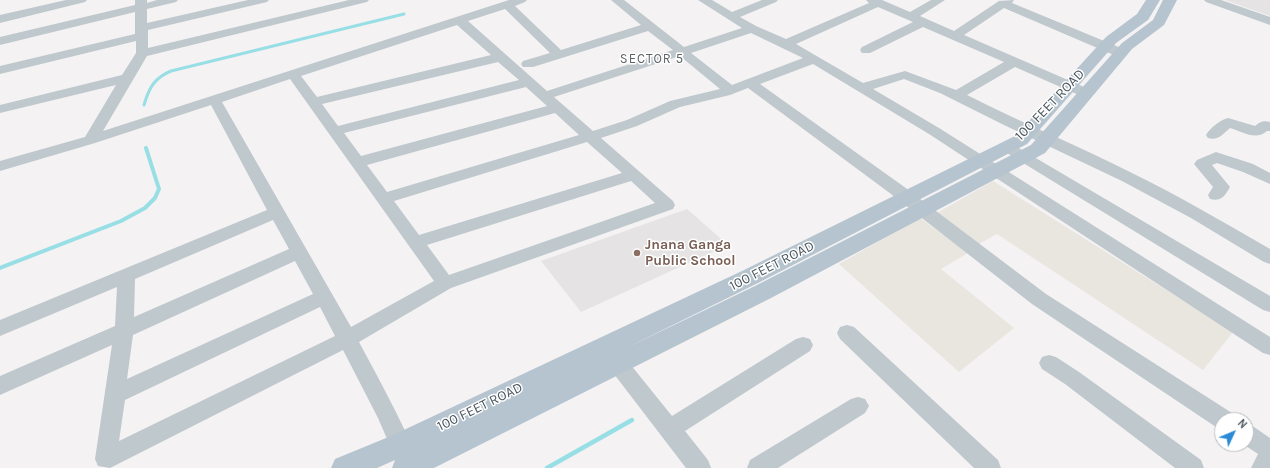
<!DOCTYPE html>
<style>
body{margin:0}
#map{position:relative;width:1270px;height:468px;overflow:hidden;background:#f4f2f3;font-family:Karla,sans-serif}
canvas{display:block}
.north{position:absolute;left:1214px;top:412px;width:40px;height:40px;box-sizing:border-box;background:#fff;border:1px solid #b7bcbf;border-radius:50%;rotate:46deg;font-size:11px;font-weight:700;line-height:16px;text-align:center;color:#4b575e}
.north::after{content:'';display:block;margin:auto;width:14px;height:18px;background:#2b8ad5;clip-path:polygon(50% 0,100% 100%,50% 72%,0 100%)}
</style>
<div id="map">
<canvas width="1270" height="468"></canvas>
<div class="north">N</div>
</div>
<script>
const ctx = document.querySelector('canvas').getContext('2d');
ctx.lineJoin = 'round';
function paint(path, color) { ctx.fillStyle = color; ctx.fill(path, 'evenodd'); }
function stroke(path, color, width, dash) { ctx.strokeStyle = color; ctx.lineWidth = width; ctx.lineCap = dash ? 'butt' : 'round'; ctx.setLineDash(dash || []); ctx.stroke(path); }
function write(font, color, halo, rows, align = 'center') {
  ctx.font = font + ' Karla,sans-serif'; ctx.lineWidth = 3; ctx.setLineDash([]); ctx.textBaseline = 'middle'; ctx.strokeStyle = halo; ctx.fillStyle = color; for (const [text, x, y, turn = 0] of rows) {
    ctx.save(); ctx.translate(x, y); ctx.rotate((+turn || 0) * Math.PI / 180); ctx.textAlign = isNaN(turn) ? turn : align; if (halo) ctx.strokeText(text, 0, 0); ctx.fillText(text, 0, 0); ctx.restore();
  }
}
const commercial = new Path2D(`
 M993 181 1233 332 1203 370 997 234 977 245 937 213Z
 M920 218 968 253 941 269 1014 328 959 372 839 264Z`);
const education = new Path2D(`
 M1225 0H1270V16Z
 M687 209 728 245 581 312 541 261Z`);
const streamFar2 = new Path2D(`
 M144 105C149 88 154 78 171 71L404 14`);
const streamFar1 = new Path2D(`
 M0 268 121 221 145 208 155 198 159 189 146 148`);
const stream = new Path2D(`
 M547 468 632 420`);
const minor = new Path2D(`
 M66 0H87L85 2 0 23V15Z
 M135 0H147V3L157 0H178L176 2 147 9V23L248 0H269L267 2 148 30V48L349 0H369L367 2 147 56 103 131 509 0H527L525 2 515 6 561 50 641 25 611 0H624L684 47 742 28 698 0H712L732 12 762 0H778L776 2 740 17 756 26 786 39 869 3 866 0H882L910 12 931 0H945L920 16 954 31 999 1 1014 0 1012 3 1126 50 1127 53 1126 56H1116L1004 8 964 35 1091 90 1093 93 1091 96 1086 97 1081 96 1015 67 967 95C1022 123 1079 146 1134 174 1181 197 1225 223 1270 249V264L1264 262 1191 218 1122 181 1004 125 940 93 904 79 873 89 939 128 1270 337V355L1263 353 929 134 813 64 760 84 903 186 1046 294 1232 413 1235 420H1222V429L1216 427 1032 304 891 194 748 88 730 95 680 107 637 126 601 138 673 201 675 205 673 209 451 288 359 342C379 379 399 416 416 455L413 462 405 465 397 462 378 418 343 350 114 466 110 468 98 466 95 459 112 345 0 395V376L115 326 117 287 0 336V320L267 210 211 105 95 143 0 171V161L85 137 116 85 0 113V105L122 75 136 53V41L0 74V66L135 34V12L0 45V37L135 5ZM878 7 913 22 862 47 860 50 862 53H870L923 27 1004 62 956 90 905 71 863 83 796 44ZM505 9 550 53 523 61 521 64 523 67H533L648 31 673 50 547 91 468 21ZM457 25 491 55 317 97 301 76ZM751 33 803 58 732 85 691 53ZM680 56 720 89 670 101 627 120 593 131 554 97ZM498 62 519 80 338 126 322 104ZM290 79 434 281 351 327 222 102ZM526 87 547 106 361 156 344 133ZM555 113 579 135 387 192 367 165ZM587 142 622 173 419 235 394 201ZM631 181 655 203 449 275 427 245ZM273 220 289 249 134 317 135 279ZM295 261 313 294 127 379 133 335ZM320 307 335 336 119 441 125 400Z
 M1204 0H1221L1270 17V25L1206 2Z
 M1228 118 1255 126C1260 122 1263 120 1270 122V131H1267C1256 141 1243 132 1230 128 1223 134 1218 141 1208 138L1206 135C1210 128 1220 120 1228 118Z
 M1007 142 1012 144 1270 296V312L1263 310 1002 150 1000 147 1002 144Z
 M1216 152 1253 164 1270 173V184L1243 172 1217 163 1212 165 1230 187C1225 196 1221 202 1210 199L1208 195 1213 187 1194 164 1197 160Z
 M847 325 854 327 998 460 1001 468H974L840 339 837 333 840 327Z
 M803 337 810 339 813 345 810 351 685 431 708 460 711 468H686L604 361 601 355 604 349 611 347 618 349 672 416 796 339Z
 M1049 355 1056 357 1079 372 1201 460 1204 468H1175L1065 384 1042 369 1039 363 1042 357Z
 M858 397 865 399 869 406 865 413 778 468H747L750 460 851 399Z
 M1246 424 1254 427 1270 438V468H1251L1258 454 1243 444H1246Z`);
const major = new Path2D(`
 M1146 0H1160L1148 20 1116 43 1027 144 758 283 624 349 755 286 1031 145 1122 43 1153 20 1163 0H1177L1164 25 1132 49 1045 153 771 298 434 468H392L395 460 377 468H331L335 459 391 436 742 271 1015 136 1106 37 1137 14Z`);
const markers = [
 [637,253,4,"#8d6e63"]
];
const farQuarternames = [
 ["SECTOR 5",652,59]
];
const streetNames = [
 ["100 FEET ROAD",1050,105,-46],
 ["100 FEET ROAD",772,266,-27],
 ["100 FEET ROAD",480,407,-26]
];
const educationNames = [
 ["Jnana Ganga",645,245],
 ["Public School",645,261]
];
paint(commercial, '#e9e6e0');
paint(education, '#e5e3e4');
stroke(streamFar2, '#97dfe5', 3);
stroke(streamFar1, '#97dfe5', 4);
stroke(stream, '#97dfe5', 4.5);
paint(minor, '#bfc8cd');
paint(major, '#b5c4ce');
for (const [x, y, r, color] of markers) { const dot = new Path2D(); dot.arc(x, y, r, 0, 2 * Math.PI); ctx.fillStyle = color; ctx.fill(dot); stroke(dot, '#fff', 1.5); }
ctx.letterSpacing = '1px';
write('13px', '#5f6366', '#fff', farQuarternames);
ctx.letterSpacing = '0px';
write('14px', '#4b575e', '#fff', streetNames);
write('bold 14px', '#785e54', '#fff', educationNames, 'left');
</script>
